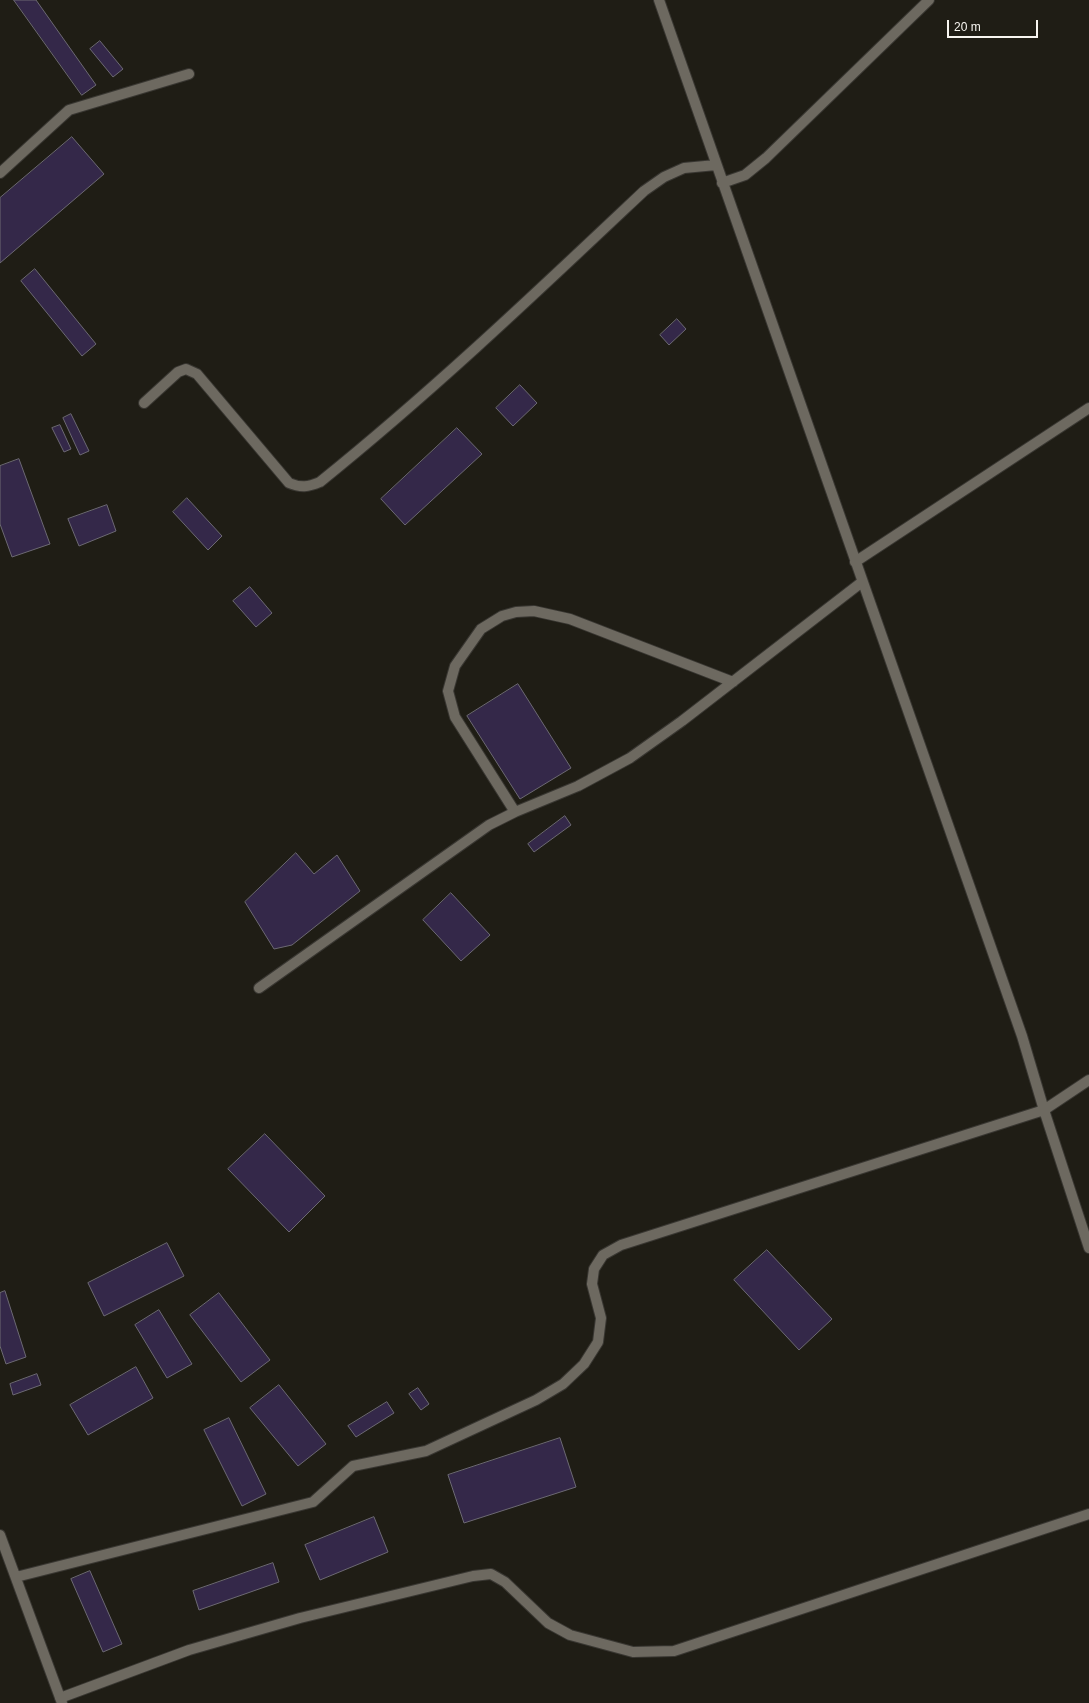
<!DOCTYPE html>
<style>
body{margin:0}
#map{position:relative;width:1089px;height:1703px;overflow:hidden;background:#1f1d15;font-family:Arial,sans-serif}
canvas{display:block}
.scale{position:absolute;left:947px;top:20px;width:91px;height:18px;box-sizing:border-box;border:2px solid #f7f5f0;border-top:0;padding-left:5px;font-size:12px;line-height:14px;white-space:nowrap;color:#f7f5f0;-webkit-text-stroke:3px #1f1d15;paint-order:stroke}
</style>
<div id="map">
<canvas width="1089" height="1703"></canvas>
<div class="scale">20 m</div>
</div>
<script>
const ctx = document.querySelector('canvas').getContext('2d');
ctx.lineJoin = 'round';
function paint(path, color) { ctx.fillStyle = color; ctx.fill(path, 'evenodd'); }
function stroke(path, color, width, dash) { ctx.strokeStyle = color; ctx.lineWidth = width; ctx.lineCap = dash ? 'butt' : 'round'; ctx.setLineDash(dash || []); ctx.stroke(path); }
const building = new Path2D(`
 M14 0H36L96 85 82 95Z
 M100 41 123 69 113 77 90 49Z
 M72 137 104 174 0 263V198Z
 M35 269 96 344 82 356 21 281Z
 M677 319 686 329 669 345 660 335Z
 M520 385 537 403 513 426 496 408Z
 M71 414 89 451 80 455 63 418Z
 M60 425 71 449 64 452 52 428Z
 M457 428 482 454 405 525 381 499Z
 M19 459 50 544 12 557 0 524V466Z
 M187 498 222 536 208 550 173 512Z
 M107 505 116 531 79 546 68 519Z
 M250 587 272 613 256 627 233 601Z
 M518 684 571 768 520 799 467 716Z
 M565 816 571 825 534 852 528 844Z
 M296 853 314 874 337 855 360 891 292 945 274 949 245 902Z
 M451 893 490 935 461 961 423 920Z
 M265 1134 325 1196 289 1232 228 1169Z
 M167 1243 184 1276 104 1316 88 1283Z
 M767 1250 832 1319 799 1350 734 1280Z
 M5 1291 26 1357 6 1364 0 1346V1293Z
 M219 1293 270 1360 241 1382 190 1315Z
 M159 1310 192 1364 167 1378 135 1325Z
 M136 1367 153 1398 88 1435 70 1405Z
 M37 1374 41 1385 13 1395 10 1384Z
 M279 1385 326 1444 298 1466 250 1408Z
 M418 1388 429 1404 421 1410 409 1394Z
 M387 1402 394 1413 356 1437 348 1426Z
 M229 1418 266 1494 242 1506 204 1430Z
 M560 1438 576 1487 464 1523 448 1475Z
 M374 1517 388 1552 320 1580 305 1545Z
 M273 1563 279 1582 199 1610 193 1591Z
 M90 1571 122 1644 103 1652 71 1579Z`);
const minor = new Path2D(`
 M659 0 1022 1036 1044 1110 1089 1248
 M0 173 69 110 189 74
 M722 183 745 175 766 158 929 0
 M144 403 178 372 186 369 197 374 289 483C301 488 308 487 320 482 433 391 538 291 644 191L664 177 684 168 716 165
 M855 562 1089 408
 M515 812 455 717 448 691 455 666 481 629 502 616 516 612 534 611 570 619 733 682
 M259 988 489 825 515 812 578 786 630 758 682 721 862 582
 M0 1535 62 1703
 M16 1577 313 1502 353 1466 426 1451 536 1400 563 1384 584 1364 598 1342 601 1318 592 1284 594 1269 603 1255 621 1245 1044 1110 1089 1080
 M60 1698 189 1650 300 1618 473 1576 491 1574 505 1582 548 1623 570 1635 633 1652 674 1651 1089 1514`);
paint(building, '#342849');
stroke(building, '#6c6973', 1);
stroke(minor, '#393732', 12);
stroke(minor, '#6d6960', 10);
</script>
